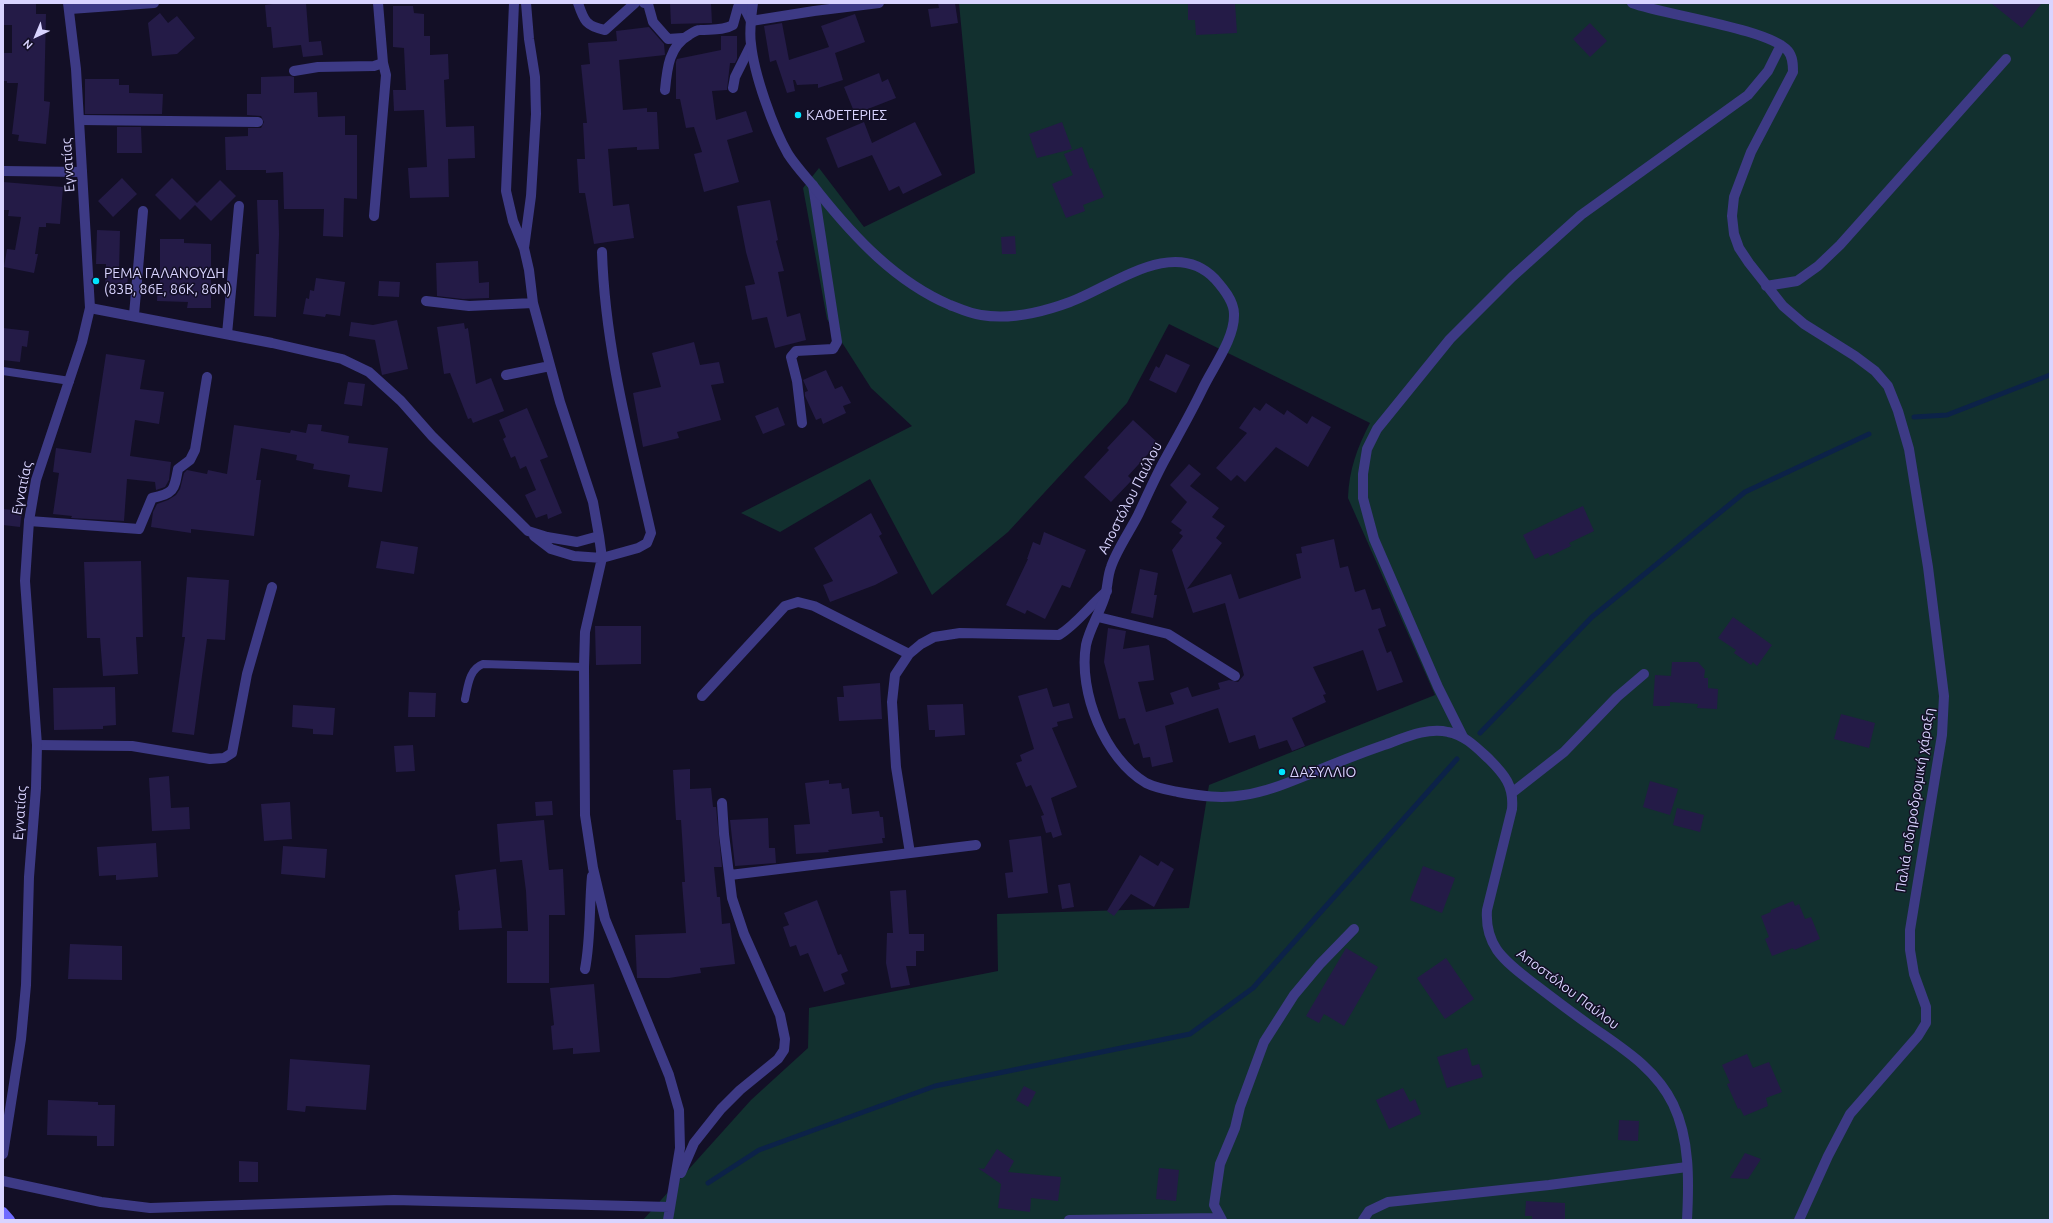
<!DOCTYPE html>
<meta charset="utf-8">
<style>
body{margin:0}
#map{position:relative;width:2053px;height:1223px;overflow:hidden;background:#130f26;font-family:Ubuntu,sans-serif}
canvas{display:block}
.frame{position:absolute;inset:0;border:4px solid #d9d4ff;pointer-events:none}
.north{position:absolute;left:16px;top:16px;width:40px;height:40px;-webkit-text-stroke:3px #130f26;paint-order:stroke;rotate:224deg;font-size:11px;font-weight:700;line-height:16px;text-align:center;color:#d9d4ff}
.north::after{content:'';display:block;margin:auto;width:14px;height:18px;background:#d9d4ff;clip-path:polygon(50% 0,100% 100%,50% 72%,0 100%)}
</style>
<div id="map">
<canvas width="2053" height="1223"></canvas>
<div class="frame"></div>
<div class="north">N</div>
</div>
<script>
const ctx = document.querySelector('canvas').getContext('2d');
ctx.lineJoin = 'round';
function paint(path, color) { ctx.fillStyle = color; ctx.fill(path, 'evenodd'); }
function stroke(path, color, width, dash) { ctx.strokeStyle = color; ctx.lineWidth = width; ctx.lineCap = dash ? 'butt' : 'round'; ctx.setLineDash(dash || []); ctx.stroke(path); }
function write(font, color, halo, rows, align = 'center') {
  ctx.font = font + ' Ubuntu,sans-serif'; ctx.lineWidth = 3; ctx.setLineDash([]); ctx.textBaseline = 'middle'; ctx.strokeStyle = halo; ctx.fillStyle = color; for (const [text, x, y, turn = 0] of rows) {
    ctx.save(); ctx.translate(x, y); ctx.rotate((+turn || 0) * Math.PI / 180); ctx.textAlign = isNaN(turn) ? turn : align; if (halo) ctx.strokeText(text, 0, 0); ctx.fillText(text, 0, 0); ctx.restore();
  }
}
const green = new Path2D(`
 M959 3H2050V1220H643L751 1100 808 1048 809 1008 998 971 997 914 1189 908 1209 785 1435 695 1348 498C1349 470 1357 448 1370 423L1169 324 1127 403 1008 532 932 595 870 479 780 532 741 513 912 426 871 388 827 319 803 188 819 168 864 227 975 173Z`);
const stream = new Path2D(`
 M1914 417 1947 415 2050 375
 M1480 733 1592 617 1745 492 1869 434
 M708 1183 759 1150 935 1086 1190 1034 1253 988 1457 759`);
const building = new Path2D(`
 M3 3H36V14H46L44 101 50 102 46 144 18 141 19 135 12 134 18 83H7V81H4L3 53H12V25H3Z
 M280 3H306L309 42 321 41 323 55 303 57 301 45 273 48 271 27H267L265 5Z
 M670 3H711L712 23 671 24Z
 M938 3H955L958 23 931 27 928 9 939 8Z
 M1188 3H1235L1237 33 1196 35 1195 20H1188Z
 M1991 3H2042L2022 28Z
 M393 6H413L414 13 424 14V36H430V55L448 54 449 79 444 80 446 127 474 126 475 158 448 159 449 197 410 198 408 168 427 167 424 110 394 111 393 90H406L404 48 393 47Z
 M160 13 168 23 177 16 195 38 177 54 152 56 148 23Z
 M855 14 865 42 835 53 843 80 818 88V84L797 85 795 80H793L795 91 787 93 776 60 770 62 764 26 782 23 789 60 829 47 821 26Z
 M1590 23 1607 41 1590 57 1573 39Z
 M649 27 664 44 665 55 619 60 623 110 647 108V112H657L659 149 637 150V147L608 149 613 206 629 204 634 238 594 244 585 193H579L577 159H585L583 123H587L581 65 590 64 588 43 617 41 616 31Z
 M721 36H737V59L735 63H730L727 90 712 91 716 120 746 111 753 132 727 140 739 182 704 192 694 154 702 152 694 127 686 128 680 99H676V62L677 59 721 50Z
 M879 73 882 82 888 79 896 98 855 114 844 87Z
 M290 76 294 77V93L317 92 318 117 345 116V135H357V199L344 198 343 237 323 236 324 209H284L283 172 266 173V170H226L225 137 248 136V128H261L264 122 261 116 247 115V94H261V77Z
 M85 79H119V85H129V93L163 94 162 114H85Z
 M864 122 872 143 915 122 942 175 903 194 899 186 889 191 872 155 838 168 826 138Z
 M1062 122 1072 149 1037 158 1029 134Z
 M117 127H141L142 153H117Z
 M1082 147 1090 169 1092 168 1104 197 1083 205 1085 211 1066 218 1052 184 1073 175 1064 154Z
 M122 178 137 194 113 217 98 201Z
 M172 178 197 203 220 180 236 196 211 221 195 205 180 220 155 195Z
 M3 182 63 187 60 224 46 223V227H39L35 254H38L34 273 4 267 7 249 15 250 21 217 8 216 9 210H3Z
 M257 200H278L279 234 276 317 254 316 256 254H259Z
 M770 200 778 240 776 241 784 271 778 272 787 317 800 313 806 340 775 348 767 317 752 320 745 286 755 284 746 252 737 206Z
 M97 230 120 231 119 272 128 273 127 290H105L106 264H96Z
 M1015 236 1016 254H1002L1001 237Z
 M160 239H184V243L211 244V308H187L188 302 157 301 158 283H160Z
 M478 261 479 283 489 282V298L463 299 437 296 436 263Z
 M316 278 345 282 340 316 326 314 325 317 303 314 306 298 309 299 310 290 314 291Z
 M379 281 400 282 399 297 378 296Z
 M397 320 408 369 382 375 375 340 349 336 351 322 373 325Z
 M464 323 465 329 468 328 476 384 491 378 504 411 473 423 471 418 468 419 450 373 444 374 437 327Z
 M3 328 29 331 27 347 22 346 20 362 3 360Z
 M694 342 700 365 719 362 724 383 711 385 721 420 677 432 679 438 643 447 633 393 661 387 652 353Z
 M106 354 145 360 140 389 164 392 159 424 135 420 130 456 171 462 169 480 165 487 156 490 155 482 127 479 124 521 71 518 72 516 53 514 59 473 53 472 56 448 91 453Z
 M1166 354 1190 365 1176 393 1149 380 1156 366 1159 368Z
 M826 370 835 389 842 386 851 403 843 406 846 413 823 424 821 418 816 420 805 396V392L808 391 803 380Z
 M348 382 365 384 362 406 344 404Z
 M1266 403 1284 415 1287 410 1307 424 1312 416 1331 427 1308 467 1276 447 1245 482 1237 475 1231 481 1216 468 1247 433 1239 428 1254 407 1260 411Z
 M778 407 785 425 763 434 755 416Z
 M527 408 548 457 540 460 562 513 548 519 547 514 536 518 525 495 536 490 526 466 520 469 515 456 511 458 503 439 506 437 499 420Z
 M1133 420 1158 443 1128 476 1132 480 1111 502 1084 477 1109 450 1107 448Z
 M308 424 322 425 321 431 349 436 348 443 388 448 382 492 348 487 350 475 313 469 314 464 296 460 297 455 261 448 256 480H261L254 536 191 529V533L151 527 153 512 157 504 168 500 176 495 180 489 184 473 187 470 207 474 208 470 227 474 234 425 290 433 291 430 306 433Z
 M1189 464 1201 474 1190 486 1219 508 1212 517 1225 526 1216 538 1222 543 1187 589 1231 574 1239 599 1301 578 1296 554 1302 553 1301 547 1334 539 1340 568 1348 566 1355 592 1365 589 1372 610 1380 608 1386 626 1378 629 1387 653 1391 651 1403 682 1377 691 1363 650 1337 659 1313 667 1326 694 1323 695 1326 702 1292 718 1305 746 1292 751 1287 740 1259 749 1255 735 1229 743 1218 708 1165 726 1173 762 1152 767 1150 757 1143 758 1139 743 1134 745 1125 718 1119 719 1104 662 1108 628 1126 631 1123 649 1149 645 1154 680 1138 682 1146 712 1174 704 1170 693 1188 687 1192 697 1220 689 1218 683 1229 680 1238 682 1244 675 1225 603 1193 613 1172 550 1183 536 1179 533 1182 530 1171 522 1187 502 1170 485Z
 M1583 506 1594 531 1569 543 1571 546 1550 556 1548 553 1535 559 1523 535Z
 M3 509 22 511 20 527 3 525Z
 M871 513 882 534 879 536 898 573 875 585 830 602 823 585 833 581 814 548Z
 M1044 532 1086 550 1070 588 1062 585 1045 619 1027 610 1025 614 1006 605 1028 559H1027L1033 542 1040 545Z
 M381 541 418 547 414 574 376 568Z
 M141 561 143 637H136L138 674 103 676 100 638H87L84 562Z
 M1140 569 1158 573 1154 595H1157L1153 618 1131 613Z
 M187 577 229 580 225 640 207 639 194 735 172 732 185 637H182Z
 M1733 617 1772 645 1757 666 1753 662 1751 665 1734 653 1736 650 1718 638Z
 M595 626H641V664L596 665Z
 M1672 662H1698L1705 670 1704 678H1708V688L1718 689 1717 709 1697 708 1698 704 1670 702V706H1653L1655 675 1671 676Z
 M880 683 882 719 839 721 837 697H844L843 686Z
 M115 687 116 725 103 726V729L54 730 53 688Z
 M1047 688 1053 707 1069 703 1073 718 1057 722 1058 726 1052 728 1077 787 1051 798 1062 835 1053 838 1051 832 1046 833 1041 816 1044 815 1031 785 1026 787 1016 763 1022 761 1020 755 1034 749 1018 696Z
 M409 692 436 693 435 717H408Z
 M963 704 965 735 935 737V730H929L927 705Z
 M293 705 335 708 333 735 313 734V729L292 727Z
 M1841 714 1875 723 1869 748 1834 739Z
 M413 745 415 771 396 772 394 746Z
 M690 769V789L711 788 713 807H716L722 867H714L717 897H720L722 924 730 923 735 964 700 968 701 973 669 978H637L635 935 686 933 682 882H685L681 820H676L673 770Z
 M169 776 171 808 189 807 190 829 152 831 149 778Z
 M829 780V784L841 783 842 789 849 788 852 814 879 811 880 817H883L885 838H882L883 843 828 850 829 852 796 854 794 825 810 824 805 783Z
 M1650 781 1678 789 1670 815 1643 807Z
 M552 801 553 815 536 816 535 802Z
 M290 802 292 839 264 841 261 804Z
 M1677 808 1704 815 1700 832 1673 825Z
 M768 818 769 848H775L776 863 735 866 730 820Z
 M544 820 549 870 563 869 565 915H549V983H507V931H528L526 891 522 860 500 862 497 824Z
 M1041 836 1048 893 1008 898 1005 873 1013 872 1009 840Z
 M156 843 158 877 116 880V875L99 876 97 847Z
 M283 846 327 849 325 878 281 874Z
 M1140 855 1158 866 1161 861 1174 869 1154 907 1131 894 1114 916 1107 911Z
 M1423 866 1455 878 1442 913 1410 900Z
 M496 869 502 928 459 930 458 911 460 910 455 875Z
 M1070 883 1074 907 1062 909 1058 885Z
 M906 890 909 934H924V951H916V966H906L910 985 891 988 886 963 887 933H893L890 891Z
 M817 900 838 955 841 954 848 971 841 974 845 984 824 992 808 953 800 956 796 945 790 947 783 927 789 925 784 913Z
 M1793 901 1795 906 1799 904 1805 919 1811 917 1820 939 1794 950 1793 948 1772 956 1765 939 1769 937 1761 916 1771 912V910Z
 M70 944 122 946V980L68 979Z
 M1346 948 1378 967 1344 1026 1324 1014 1319 1023 1306 1016Z
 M1446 958 1474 999 1445 1019 1417 978Z
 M594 984 600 1052 573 1054V1048L553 1050 551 1026 554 1025 550 988Z
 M1467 1048 1472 1066 1479 1064 1483 1077 1447 1088 1437 1057Z
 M1747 1054 1753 1068 1769 1062 1782 1092 1766 1098 1768 1106 1744 1116 1740 1108 1738 1109 1727 1084 1730 1083 1722 1065Z
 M290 1059 370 1065 366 1110 306 1106 305 1112 287 1110Z
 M1024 1086 1036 1092 1028 1107 1016 1100Z
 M1403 1088 1410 1102 1415 1099 1421 1114 1389 1129 1376 1100Z
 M48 1100 98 1102V1105H115L114 1146H97V1136L47 1135Z
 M1619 1120 1639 1121 1638 1141 1618 1140Z
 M997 1149 1014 1161 1008 1172 1061 1177 1058 1201 1031 1198 1030 1212 998 1208 1001 1184 978 1168 984 1169Z
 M1745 1153 1761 1159 1748 1179 1730 1178Z
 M239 1161 258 1162V1182H239Z
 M1159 1168 1179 1170 1176 1201 1156 1199Z
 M1526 1201 1565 1203V1220H1532V1216H1525Z`);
const service = new Path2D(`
 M3 371 70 381
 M465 699C468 686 469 669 483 664L584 667`);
const minor = new Path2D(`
 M514 3 506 191 513 221 524 248
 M578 3C584 21 586 26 605 30L635 3
 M644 3 648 4 653 22 668 39 683 38
 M742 3 751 21 814 11 879 3
 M1632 3C1665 15 1770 29 1788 51 1793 57 1793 65 1793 72L1751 152 1734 197 1732 216 1734 234 1739 248 1749 263 1783 306 1804 324 1855 356 1875 371 1888 386 1898 411 1909 449 1928 567 1944 696 1942 735 1910 930V950L1914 974 1926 1007V1023L1918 1036 1850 1114 1828 1156 1799 1220
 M70 9 154 3
 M294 71 318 67 374 66 383 63 378 3
 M733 88 735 77 751 45
 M665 90C667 69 669 46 689 35 692 33 696 30 700 30 711 29 723 31 733 25L738 7 742 3
 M80 120 258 122
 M3 171 82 172
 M374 216 386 75 383 63
 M1766 286 1797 281 1818 266 1840 245 2006 59
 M426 301 469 306 533 303
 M90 308 272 343 342 359 369 372 401 401 432 436 528 531 547 537 577 542 599 536 593 502 560 402 533 303 529 270 524 248 531 196 536 114 535 77 529 39 526 3
 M134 315 143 211
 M227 334 239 206
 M506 375 550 366
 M802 423 797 381 791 357 796 351 833 349 837 342 813 185
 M29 521 139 529 152 498C174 493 174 491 178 469L190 460 195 450 207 377
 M534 536 551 549 574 556 602 558 638 548 647 543 651 533C630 440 605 348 602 252
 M599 536 602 558 585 632 584 667 585 815 593 868 605 919 669 1075 679 1110 680 1148 668 1220
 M1098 617 1168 634 1235 676
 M702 696 785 606 798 602 814 606 909 654
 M1463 737 1438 687 1374 539 1363 498V474L1367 449 1377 429 1450 339 1512 277 1581 215 1748 95 1768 71 1781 45
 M37 745 132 746 210 759 224 758 232 753 247 674 272 587
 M1513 792 1564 752 1617 697 1644 674
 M910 853 896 767 892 702 895 675 909 654 921 644 934 637 960 633 1059 635C1077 624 1090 605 1107 591
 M730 875 976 845
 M585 969C591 938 589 907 592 876
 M681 1173 694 1143 721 1109 740 1090 778 1059 784 1050 785 1039 780 1015 744 934 732 898 724 834 722 803
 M3 1181 101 1202 150 1208 394 1200 670 1207
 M1069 1220 1220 1218
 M1222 1220 1214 1205 1220 1164 1235 1128 1240 1107 1264 1042 1294 995 1320 964 1354 929
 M1363 1220 1369 1211 1388 1202 1549 1185 1687 1167`);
const tertiary = new Path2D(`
 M753 3C751 17 749 31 751 44 754 74 773 128 788 154 797 168 809 180 819 193 855 238 896 282 950 305 960 309 971 314 981 315 1010 320 1043 312 1070 302 1113 286 1174 236 1215 279 1223 288 1234 301 1234 314 1235 339 1212 368 1202 390 1190 415 1176 439 1163 463 1154 480 1146 498 1138 515 1130 531 1116 551 1111 567 1107 577 1108 589 1104 599 1099 614 1089 630 1086 645 1078 692 1105 759 1146 783 1156 788 1168 790 1178 792 1200 796 1222 799 1244 795 1266 792 1287 783 1307 775 1333 764 1358 754 1384 745 1404 738 1427 727 1448 732 1465 735 1477 748 1489 759 1505 775 1514 786 1512 809L1487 910C1486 924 1489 938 1497 950 1507 964 1524 976 1537 986 1554 999 1571 1012 1588 1024 1620 1047 1655 1067 1673 1104 1690 1139 1689 1182 1687 1220
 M3 1154 21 1039 26 985 29 877 36 788 37 745 25 581 29 521 36 480 82 342 90 308 76 69 68 3`);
const secondary = new Path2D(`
 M3 1212 10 1220`);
const markers = [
 [798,115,4,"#00e5ff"],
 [96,281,4,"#00e5ff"],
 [1282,772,4,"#00e5ff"]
];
const poiNames = [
 ["ΚΑΦΕΤΕΡΙΕΣ",806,115],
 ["ΡΕΜΑ ΓΑΛΑΝΟΥΔΗ",104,273],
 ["(83Β, 86Ε, 86Κ, 86Ν)",104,289],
 ["ΔΑΣΥΛΛΙΟ",1290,772]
];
const streetNames = [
 ["Εγνατίας",68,165,-94],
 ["Εγνατίας",22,488,-78],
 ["Αποστόλου Παύλου",1130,498,-63],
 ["Παλιά σιδηροδρομική χάραξη",1915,800,-81],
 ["Εγνατίας",20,813,-86],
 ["Αποστόλου Παύλου",1568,989,37]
];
paint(green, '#12302f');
stroke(stream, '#0c2248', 5);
paint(building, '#241b47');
stroke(service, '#3d3a85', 8);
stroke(minor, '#3d3a85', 10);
stroke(tertiary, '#3d3a85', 10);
stroke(secondary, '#6f6bff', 10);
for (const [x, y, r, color] of markers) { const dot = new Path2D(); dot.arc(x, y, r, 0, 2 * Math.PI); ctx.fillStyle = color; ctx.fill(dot); stroke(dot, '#130f26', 1.5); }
write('14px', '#d9d4ff', '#130f26', poiNames, 'left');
write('14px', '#d9d4ff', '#130f26', streetNames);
</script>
